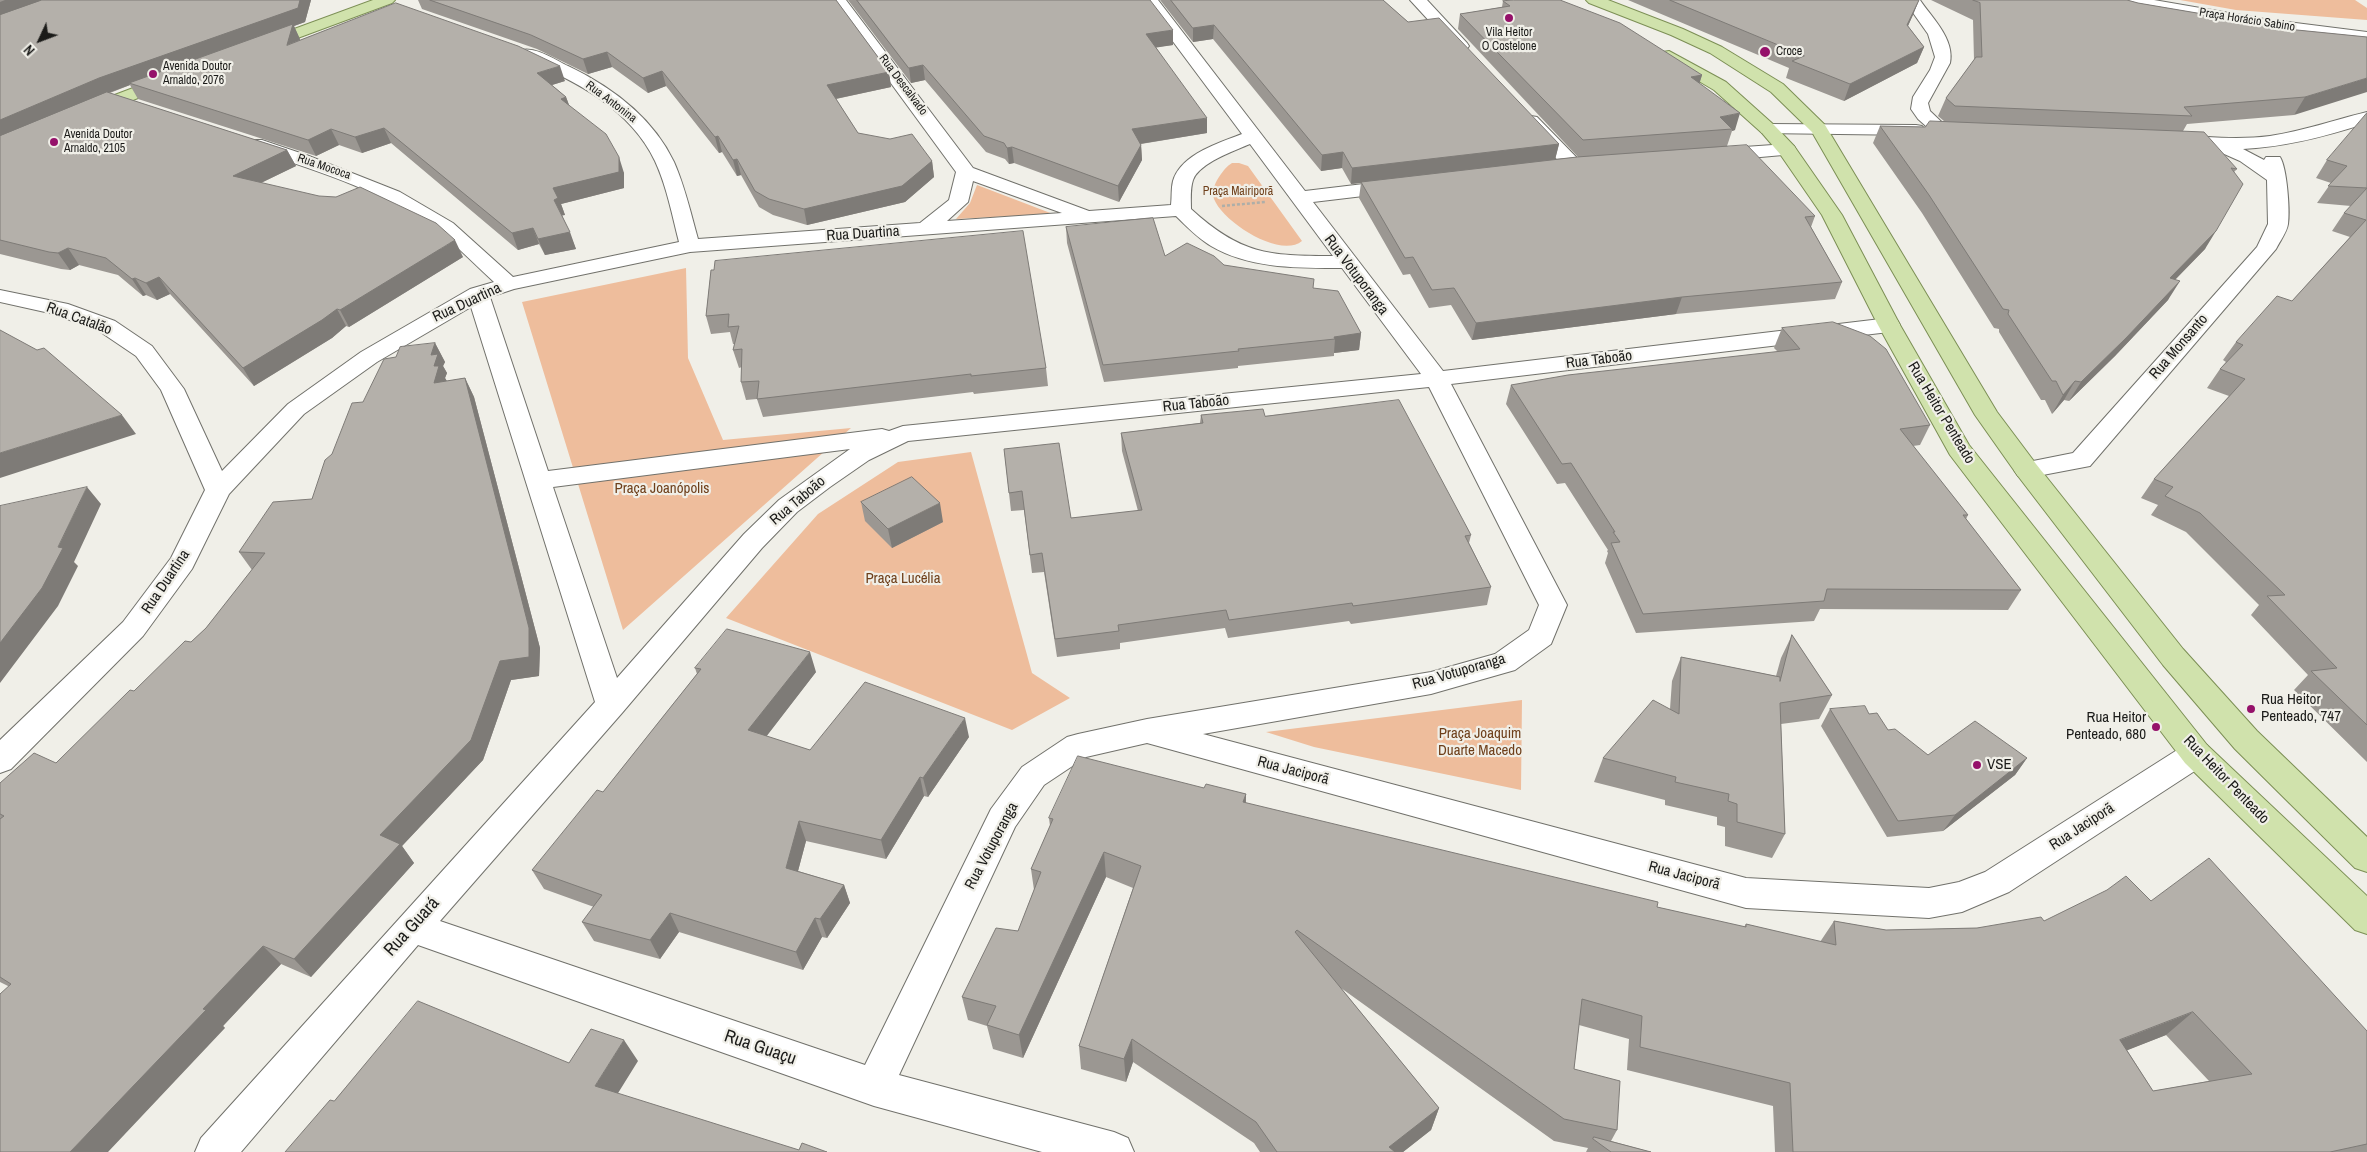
<!DOCTYPE html>
<meta charset="utf-8">
<style>
body{margin:0}
#map{position:relative;width:2367px;height:1152px;overflow:hidden;background:#f0efe8;font-family:"Archivo Narrow",sans-serif}
canvas{display:block}
.north{position:absolute;left:15px;top:15px;width:50px;height:50px;-webkit-text-stroke:4px #f0efe8;paint-order:stroke;rotate:227deg;font-size:14px;font-weight:700;line-height:20px;text-align:center;color:#1b1b19}
.north::after{content:'';display:block;margin:auto;width:18px;height:22px;background:#1b1b19;clip-path:polygon(50% 0,100% 100%,50% 72%,0 100%)}
</style>
<div id="map">
<canvas width="2367" height="1152"></canvas>
<div class="north">N</div>
</div>
<script>
const ctx = document.querySelector('canvas').getContext('2d');
ctx.lineJoin = 'round';
function paint(path, color) { ctx.fillStyle = color; ctx.fill(path, 'evenodd'); }
function stroke(path, color, width, dash) { ctx.strokeStyle = color; ctx.lineWidth = width; ctx.lineCap = dash ? 'butt' : 'round'; ctx.setLineDash(dash || []); ctx.stroke(path); }
function write(font, color, halo, rows, align = 'center') {
  ctx.font = font + ' "Archivo Narrow",sans-serif'; ctx.lineWidth = 4.5; ctx.setLineDash([]); ctx.textBaseline = 'middle'; ctx.strokeStyle = halo; ctx.fillStyle = color; for (const [text, x, y, turn = 0] of rows) {
    ctx.save(); ctx.translate(x, y); ctx.rotate((+turn || 0) * Math.PI / 180); ctx.textAlign = isNaN(turn) ? turn : align; if (halo) ctx.strokeText(text, 0, 0); ctx.fillText(text, 0, 0); ctx.restore();
  }
}
const green = new Path2D(`
 M2180 0H2355L2367 8V20L2236 10Z
 M1232 163H1239L1248 166 1302 241C1280 259 1223 222 1214 199 1211 190 1216 181 1221 174 1225 169 1227 166 1232 163Z
 M977 185 1053 214 956 219 970 203Z
 M686 268 688 358 723 440 851 428 623 630 522 302Z
 M971 452 1032 673 1070 698 1012 730 726 618 818 514 898 462Z
 M1522 700 1521 790 1314 747 1266 732Z`);
const path = new Path2D(`
 M1222 206 1265 202`);
const minor = new Path2D(`
 M830 0H846L973 168 1089 211 1171 205C1172 197 1171 189 1173 181 1181 154 1219 143 1242 134L1142 0H1158L1305 191 1397 180 1404 182 1407 186 1404 190 1397 192 1313 202 1443 371 1889 318 1897 320 1900 325 1897 330 1889 332 1451 384 1567 605 1551 644 1515 670 1431 694 1203 734 1746 878 1929 888 1959 882 1985 872 2185 745 2196 741 2207 745 2212 754 2207 763 2009 892 1962 912 1929 918 1746 908 1147 743 1086 757 1044 785 1015 827 899 1075 1114 1132 1128 1138 1134 1152H1042L874 1106 418 945 241 1152H195L201 1138 595 702 471 307 377 362 304 414 229 494 192 569 143 636 11 769 0 773V740L123 622 171 558 205 490 161 390 136 356 99 331 54 314 0 302V290L68 304 115 321 152 346 184 389 222 471 288 404 361 352 470 289 494 282C473 263 454 242 431 226 376 188 311 169 248 148L246 144 248 140H262L309 156 400 192 453 223 513 277 679 242C672 215 667 187 655 161 630 108 574 80 522 58L520 54 522 50C537 47 555 60 568 66 612 87 653 118 674 162 685 187 691 214 698 239L920 223 949 200 956 172ZM1250 144 1333 256C1268 256 1240 254 1191 209 1191 199 1190 189 1193 180 1199 163 1234 151 1250 144ZM973 181 1062 213 947 221 968 202ZM1176 216C1187 227 1198 238 1211 246 1250 269 1299 268 1342 268L1421 374 903 426 889 431 882 429 548 471 490 297 514 289 690 252ZM1429 387 1539 605 1529 630 1495 654 1431 672 1147 719 1078 734 1067 737 1022 767 991 809 865 1065 440 921 622 713 762 548 797 512 830 487 869 460 908 441ZM850 449 779 500 744 534 617 678 553 487Z
 M1410 0H1427L1467 43 1469 46 1467 49H1455Z
 M1904 0H1920C1932 18 1955 39 1950 63L1928 103 1930 111 1951 131 1948 135H1936L1918 119 1911 109 1913 97 1930 70 1935 57 1928 34Z
 M2120 0H2154L2264 19 2367 32V42L2264 29 2128 5Z
 M2367 112V123C2327 136 2286 147 2243 149L2264 160 2266 157H2280C2287 168 2290 211 2288 224 2287 232 2280 241 2276 249L2090 466 2027 478 2018 476 2014 470 2018 464 2073 453 2257 247 2268 224 2267 180 2240 161 2213 149 2171 145 2168 141 2171 137 2177 135C2208 137 2239 140 2270 136 2303 131 2334 120 2367 112Z
 M1531 116 1537 117 1580 161 1582 165 1580 169 1573 171 1566 169 1525 125 1522 121 1525 117Z
 M1768 124 1916 125 1922 126 1925 130 1922 134 1916 135 1762 133 1759 129 1762 125Z
 M1787 144 1794 146 1796 150 1794 154 1716 161 1709 159 1707 155 1709 151 1716 149Z`);
const major = new Path2D(`
 M373 0H395L392 3 268 49H256L254 46 256 43Z
 M1586 0H1608L1683 29 1722 47 1783 84 1825 125 1997 412 2036 464 2183 649 2257 731 2367 837V872L2355 868 2235 749 2163 665 2018 476 1975 415 1812 132 1771 92 1710 53 1671 35 1589 3Z
 M1669 51 1726 82 1774 125 1794 146 1842 215 1900 325 1969 445 2207 745 2367 896V934L2355 930 2185 763 1950 455 1878 325 1822 215 1780 154 1762 133 1714 90 1663 60 1661 56 1663 52Z
 M170 74 176 75 179 79 176 83 95 115H83L80 111 83 107Z`);
const wall = new Path2D(`
 M0 0H311L305 22 294 26 300 40 565 81 552 85 566 97 569 105 624 173V188L561 204 565 215H562L576 249 545 255 539 244 518 250 391 143 362 153 339 145 316 156 138 99 130 85 110 93 287 150 296 166 261 183 463 257 349 327 346 326 332 338 254 386 170 294 157 300 146 295 143 296 118 275 79 265 70 270 61 269 0 254Z
 M418 0H836L889 72 891 87 836 99 858 133 932 161 934 177 905 202 807 225 773 215 759 207 741 175 737 176 722 152 719 153 666 86 648 93 612 67 588 74 537 49 422 9Z
 M848 0H1150L1173 45 1156 47 1207 133 1141 144 1142 160 1119 202 1014 163 1009 164 1005 159 986 152 925 80 911 83Z
 M1160 0H1383L1408 22 1559 144 1555 159 1578 157 1458 29 1460 14 1502 7 1503 1 1702 75 1699 83 1735 130 1732 131 1727 146 1815 216 1811 227 1842 282 1835 299 1676 314 1472 340 1451 305 1429 308 1410 274 1403 275 1359 198 1361 183 1351 184 1342 168 1321 171 1213 39 1193 42Z
 M1628 0H1919L1908 26 1924 47 1917 63 1844 101 1786 78 1789 68Z
 M1931 0H2127L2138 3 2297 30 2367 37 2294 115 2187 124 2183 131 2237 169 2234 172 2205 249 2175 280 2168 300 2115 356 2069 401 2064 400 2052 414 2045 400H2041L1999 332V329L1994 328 1922 213 1873 143 1880 126 1925 127 1944 121 1938 116 1946 98 1974 60 1973 20Z
 M2367 113V762L2294 690 2308 675 2251 615 2259 605 2186 532 2151 515 2158 505 2141 498 2154 479 2229 396 2207 388 2220 369 2226 362 2223 360 2236 342 2292 301 2350 237 2332 231 2344 213 2351 206 2317 203 2331 183 2316 178 2327 160Z
 M1066 227 1165 256 1224 265 1313 288 1361 333 1359 350 1334 353V356L1238 366V368L1104 382 1067 243Z
 M711 270 1046 368 1048 386 974 394 973 392 763 417 757 399 746 400 741 382 742 367 739 368 733 350 735 344H733L730 332 711 334 706 316Z
 M1782 328 1930 425 1920 445 1913 446 1968 515 1966 519 2021 590 2008 610 1820 609 1814 621 1636 633 1605 563 1608 553 1607 551 1608 550 1565 483 1557 484 1506 404 1511 385 1778 352 1774 348Z
 M435 343 445 362 443 366 447 373 445 378 447 381 465 378 474 397 540 648 539 676 511 680 483 760 402 846 414 863 311 977 281 964 223 1026 225 1028 8 986 0 982V783L56 763 134 691 191 642 206 628 252 570 239 552 312 499 332 454 363 402 396 357Z
 M1201 415 1265 416 1471 535 1469 543 1491 587 1487 605 1351 624 1349 621 1228 638 1225 628 1120 643V649L1057 657 1044 572 1032 573 1024 510 1011 511 1004 449 1071 518 1138 511 1122 451 1121 433 1200 423Z
 M861 502 943 522 892 548 865 521Z
 M1792 635 1832 695 1819 719 1781 724 1785 834 1772 858 1725 846V827L1717 825V817L1665 805V800L1594 782 1603 758 1670 709 1672 681 1681 657 1776 676 1781 658Z
 M695 668 816 672 766 736 810 750 969 737 928 797 924 796 886 859 806 841 798 871 844 885 850 903 827 938 822 937 803 970 679 932 660 959 594 941 582 922 594 907 544 889 532 870 603 792 697 674Z
 M1830 709 1869 714 1888 730 1928 755 2027 758 2015 775 1943 831 1887 837 1821 726Z
 M1204 788 1246 794V803L1657 907 1744 927 1746 924 1820 942 1834 921 1886 930 1977 928 2044 921 2151 901 2367 1031V1152H1775L1773 1106 1627 1070 1629 1039 1579 1025 1574 1069 1617 1130 1611 1141 1651 1152H1586L1588 1148 1554 1141 1341 988 1439 1108 1431 1130 1403 1152H1260L1254 1143 1133 1062 1126 1082 1081 1069 1079 1046 1133 888 1106 877 1023 1058 993 1049 987 1026 968 1020 962 997 1018 931 1034 890 1031 869 1050 826 1049 818ZM2166 1035 2209 1081 2153 1091 2127 1050Z`);
const shadedWall = new Path2D(`
 M5 0H53L0 20V2Z
 M300 0H311L305 22 294 26 300 39 294 60 129 83 130 85 108 93 0 141V120L99 78Z
 M1919 0 1913 15 1901 41 1907 25Z
 M1214 25 1213 39 1193 42V28Z
 M1173 30V45L1147 49 1146 34Z
 M1924 47 1917 63 1844 101 1850 84Z
 M607 52 612 67 588 74 583 59Z
 M923 65 925 80 911 83 909 68Z
 M560 66 565 81 542 88 537 73Z
 M662 71 666 86 648 93 643 78Z
 M889 72 891 87 830 100 827 85Z
 M1702 75 1697 92 1691 77Z
 M2367 78V92L2294 115 2305 97Z
 M566 97 572 113 561 99Z
 M1740 113 1735 130 1732 131V129L1720 117Z
 M1207 118V133L1133 145 1132 129Z
 M384 128 391 143 362 153 355 137Z
 M331 129 339 145 316 156 308 140Z
 M718 136 722 152 719 153 715 137Z
 M1559 144 1555 160 1351 184 1352 168Z
 M1141 145 1142 160 1119 202 1118 186Z
 M1012 147 1014 163 1009 164 1007 148Z
 M287 150 296 166 242 192 233 176Z
 M1343 152 1342 168 1321 171 1322 155Z
 M619 157 624 173V188L561 204 565 215 560 216 554 200 553 188Z
 M737 159 741 175 737 176 733 160Z
 M932 161 934 177 905 202 807 225 804 209Z
 M533 228 539 244 518 250 512 233Z
 M2216 231 2205 249 2159 296 2170 278Z
 M570 232 576 249 545 255 538 239Z
 M455 240 463 257 349 327 340 310Z
 M68 248 79 265 70 270 58 253Z
 M159 277 170 294 157 300 146 283Z
 M135 278 146 295 143 296 132 279Z
 M2180 281 2168 300 2115 356 2069 401 2081 382Z
 M1682 297 1676 314 1472 340 1476 323Z
 M337 309 346 326 332 338 254 386 243 368Z
 M1361 333 1359 350 1334 353 1335 339 1334 337Z
 M435 343 445 362 443 366 447 373 445 378 449 385 434 383V366L431 355Z
 M465 378 474 397 540 648 539 676 511 680 483 760 402 846 414 863 311 977 294 959 380 835Z
 M2075 381 2064 400 2052 414 2063 395Z
 M122 415 136 434 0 478V453Z
 M87 487 101 504 74 562 78 566 58 606 0 683V643L58 547Z
 M940 503 943 522 892 548 888 529Z
 M810 652 816 672 756 750 748 730Z
 M965 718 969 737 928 797 923 778Z
 M2027 758 2015 775 1943 831 1955 815Z
 M920 777 924 796 886 859 881 840Z
 M1246 794 1245 820 1243 802Z
 M799 821 806 841 794 886 786 868Z
 M1104 852 1106 877 1023 1058 1019 1035Z
 M844 885 850 903 827 938 820 919Z
 M670 913 679 932 660 959 650 940Z
 M815 918 822 937 803 970 796 952Z
 M263 946 281 964 223 1026 225 1028 108 1152H70L203 1009Z
 M2193 1012 2166 1035 2095 1063 2120 1040Z
 M1132 1039 1133 1062 1126 1082 1124 1059Z
 M624 1040 638 1061 610 1106 595 1086Z
 M1439 1108 1431 1130 1403 1152H1388L1389 1147Z`);
const building = new Path2D(`
 M42 0H300L298 8 99 78 0 120V15Z
 M430 0H836L889 72 827 85 858 133 890 139 912 134 932 161 902 186 804 209 769 199 755 191 737 159 733 160 718 136 715 137 662 71 643 78 607 52 583 59 531 35Z
 M857 0H1150L1173 30 1146 34 1207 118 1132 129 1141 145 1118 186 1012 147 1007 148 1004 143 984 136 923 65 909 68Z
 M1171 0H1383L1408 22 1439 18 1559 144 1352 168 1343 152 1322 155 1214 25 1193 28Z
 M1514 0H1560L1620 23 1702 75 1691 77 1740 113 1720 117 1732 129 1583 140 1460 14 1510 6 1503 1Z
 M1670 0H1919L1907 25 1924 47 1850 84 1792 61 1804 56Z
 M1973 0H2127L2138 3 2297 30 2367 37V78L2305 97 2184 107 2192 116 1955 106 1946 98 1976 57H1982L1980 3Z
 M396 3 518 46 560 66 537 73 566 97 561 99 606 134 619 157V172L553 188 558 198 554 200 570 232 538 239 533 228 512 233 384 128 355 137 331 129 308 140 129 83 293 24 287 45Z
 M107 92 287 150 233 176 319 196 336 197 360 187 436 223 455 240 340 310 337 309 322 320 243 368 159 277 146 283 135 278 132 279 106 258 68 248 58 253 49 252 0 240V136Z
 M2367 113V725L2311 671 2337 668 2267 596 2285 595 2200 513 2165 496 2173 487 2154 479 2245 379 2220 369 2243 345 2236 342 2277 296 2292 301 2366 220 2344 213 2367 188 2328 186 2347 166 2327 160Z
 M1930 121 2204 132 2237 169 2231 168 2243 184 2216 231 2170 278 2180 281 2126 338 2081 382 2075 381 2063 395 2056 381H2052L2008 314 2009 310 2003 309 1929 195 1880 126 1925 127Z
 M1747 145 1815 216 1805 217 1842 282 1682 297 1476 323 1454 288 1432 290 1413 257 1405 258 1361 182 1577 157Z
 M1153 218 1165 256 1187 243 1214 256 1224 265 1314 279 1313 288 1338 291 1361 333 1334 337 1335 339 1238 349 1239 351 1103 365 1066 227Z
 M1023 231 1046 368 971 376V374L757 399 759 381 741 382 742 349 733 350 739 326 728 327 729 314 706 316 711 270H714L715 261Z
 M1833 322 1870 336 1886 349 1930 425 1900 429 1968 515H1963L2021 590 1827 589 1824 601 1643 614 1611 543 1620 542 1613 532H1615L1571 463 1562 464 1511 385 1568 375 1800 349 1782 328Z
 M0 330 37 350 44 348 122 415 0 453Z
 M435 343 431 355 438 354 434 366H439L434 383 465 378 529 628V657L500 661 471 740 380 835 400 844 294 959 263 946 203 1009 206 1010 70 1152H0V994L11 984 0 977V819L4 816 0 814V783L34 753 56 763 130 690 134 691 185 641 191 642 206 628 265 553 239 552 273 502 312 499 325 460 332 454 352 403 363 402 384 359 396 357 400 347Z
 M1399 400 1471 535 1465 536 1491 587 1353 606 1352 603 1229 620 1226 610 1118 625 1119 631 1055 639 1042 553 1030 555 1022 491 1009 493 1004 449 1059 443 1071 518 1142 510 1121 433 1203 423 1201 415 1263 409 1265 416Z
 M912 477 940 503 888 529 861 502Z
 M87 487 58 547 63 548 42 588 0 643V506Z
 M727 629 810 652 748 730 810 750 865 682 965 718 923 778 920 777 881 840 799 821 786 868 844 885 820 919 815 918 796 952 670 913 650 940 582 922 602 895 532 870 597 790 603 792 701 669 695 668Z
 M1792 635 1832 695 1780 703 1785 834 1737 822V804L1728 801 1729 794 1675 782 1676 777 1603 758 1653 700 1679 714 1681 657 1780 677V681Z
 M1865 706 1869 714 1877 713 1888 730 1895 729 1928 755 1975 721 2027 758 1955 815 1898 821 1830 709Z
 M1078 756 1204 788 1206 784 1246 794 1243 802 1658 902 1657 907 1746 927V924L1836 945 1834 921 1886 930 1977 928 2041 917 2044 921 2107 890 2126 876 2151 901 2209 858 2367 1031V1144L2330 1152H1793L1790 1083 1640 1047 1642 1016 1582 999 1574 1069 1620 1081 1617 1130 1564 1119 1297 930 1295 932 1439 1108 1389 1147 1395 1152H1277L1256 1122 1132 1039 1124 1059 1079 1046 1141 866 1104 852 1019 1035 987 1025 996 1006 962 997 996 928 1018 931 1041 872 1031 869 1053 819 1049 818ZM2193 1012 2252 1074 2153 1091 2120 1040Z
 M418 1001 569 1063 591 1029 624 1040 595 1086 799 1150 802 1143 827 1152H285L330 1100 334 1101Z
 M1594 1137 1651 1152H1611L1593 1139Z`);
const markers = [
 [1509,18,5,"#95116a"],
 [1765,52,6,"#95116a"],
 [153,74,5,"#95116a"],
 [54,142,5,"#95116a"],
 [2251,709,5,"#95116a"],
 [2156,727,5,"#95116a"],
 [1977,765,5,"#95116a"]
];
const farStreetnames = [
 ["Praça Horácio Sabino",2247,20,9],
 ["Rua Descalvado",903,85,53],
 ["Rua Antonina",611,102,37],
 ["Rua Mococa",324,167,19]
];
const farPoinames = [
 ["Vila Heitor",1509,33,"center"],
 ["O Costelone",1509,47,"center"],
 ["Croce",1776,52],
 ["Avenida Doutor",163,67],
 ["Arnaldo, 2076",163,81],
 ["Avenida Doutor",64,135],
 ["Arnaldo, 2105",64,149]
];
const farParknames = [
 ["Praça Mairiporã",1238,192]
];
const streetNames = [
 ["Rua Duartina",863,234,-4],
 ["Rua Votuporanga",1356,275,53],
 ["Rua Duartina",467,303,-25],
 ["Rua Catalão",79,319,20],
 ["Rua Monsanto",2179,347,-49],
 ["Rua Taboão",1599,360,-7],
 ["Rua Taboão",1196,404,-6],
 ["Rua Heitor Penteado",1941,413,59],
 ["Rua Taboão",798,501,-40],
 ["Rua Duartina",166,582,-56],
 ["Rua Votuporanga",1459,672,-16],
 ["Rua Jaciporã",1293,771,15],
 ["Rua Heitor Penteado",2226,780,46],
 ["Rua Jaciporã",2082,827,-33],
 ["Rua Votuporanga",992,846,-62],
 ["Rua Jaciporã",1684,876,15]
];
const parkNames = [
 ["Praça Joanópolis",662,489],
 ["Praça Lucélia",903,579],
 ["Praça Joaquim",1480,734],
 ["Duarte Macedo",1480,751]
];
const poiNames = [
 ["Rua Heitor",2261,700],
 ["Penteado, 747",2261,717],
 ["Rua Heitor",2146,718,"right"],
 ["Penteado, 680",2146,735,"right"],
 ["VSE",1987,765]
];
const nearStreetnames = [
 ["Rua Guará",412,927,-48],
 ["Rua Guaçu",760,1048,19]
];
paint(green, '#eebd9c');
stroke(minor, '#71716b', 2);
stroke(major, '#7c8f55', 2);
stroke(path, '#aeaea8', 2.5, [3, 2]);
paint(minor, '#fff');
paint(major, '#d0e2ac');
paint(wall, '#9b9792');
paint(shadedWall, '#7e7b77');
paint(building, '#b4b0aa');
stroke(building, '#7e7b77', 1);
for (const [x, y, r, color] of markers) { const dot = new Path2D(); dot.arc(x, y, r, 0, 2 * Math.PI); ctx.fillStyle = color; ctx.fill(dot); stroke(dot, '#f0efe8', 2); }
write('12px', '#1b1b19', '#f0efe8', farStreetnames);
write('12px', '#1b1b19', '#f0efe8', farPoinames, 'left');
write('12px', '#6e3f1a', '#f0efe8', farParknames);
write('15px', '#1b1b19', '#f0efe8', streetNames);
write('15px', '#6e3f1a', '#f0efe8', parkNames);
write('15px', '#1b1b19', '#f0efe8', poiNames, 'left');
write('18px', '#1b1b19', '#f0efe8', nearStreetnames);
</script>
